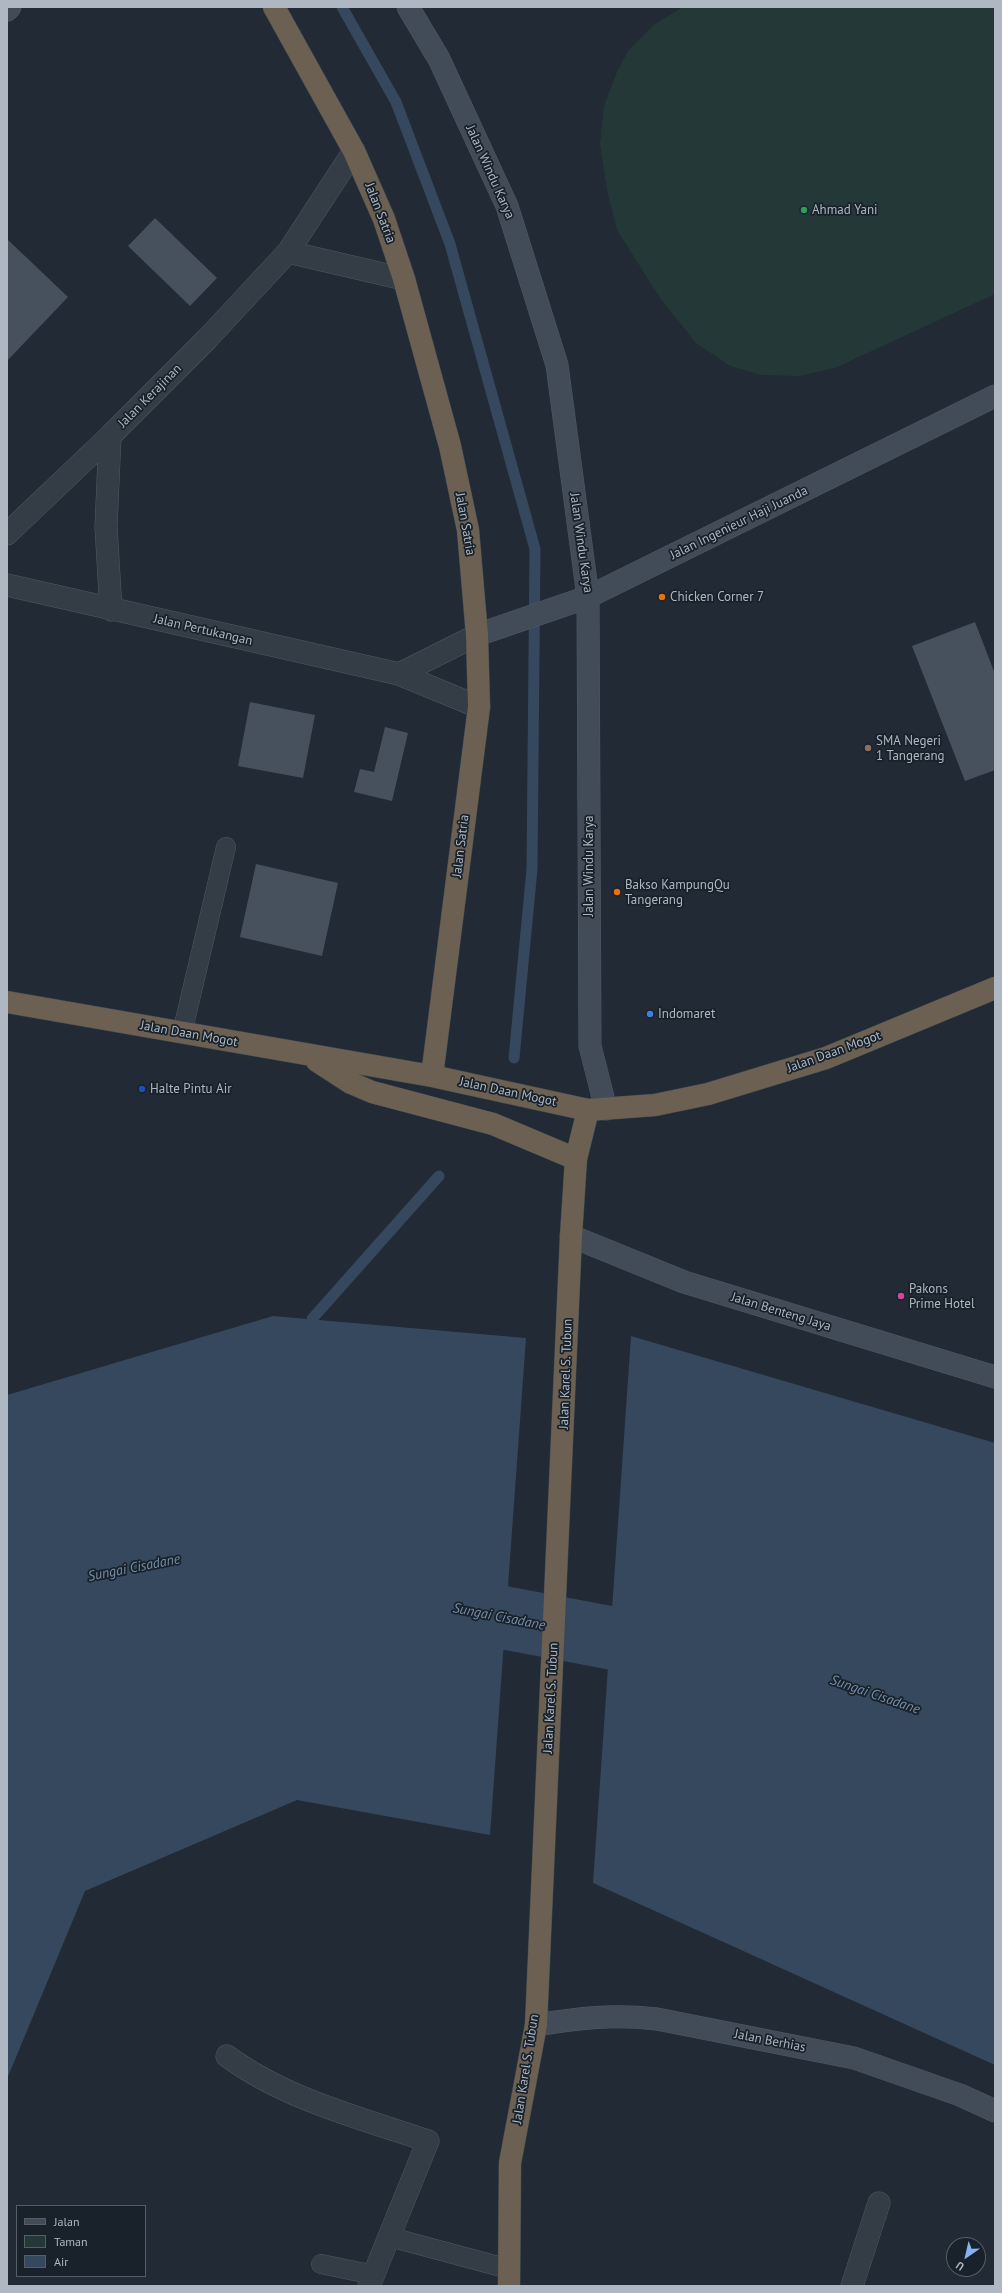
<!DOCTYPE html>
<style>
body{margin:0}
#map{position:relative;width:1002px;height:2293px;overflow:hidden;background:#212a35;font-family:"PT Sans",sans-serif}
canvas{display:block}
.frame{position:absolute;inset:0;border:8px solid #aeb7c2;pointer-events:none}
.legend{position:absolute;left:16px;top:2205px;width:130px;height:72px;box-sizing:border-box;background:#19212a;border:1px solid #555d67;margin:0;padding:5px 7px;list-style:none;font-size:12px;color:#aeb7c2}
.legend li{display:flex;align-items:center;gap:8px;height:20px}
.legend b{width:20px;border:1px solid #555d67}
.north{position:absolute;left:946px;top:2237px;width:40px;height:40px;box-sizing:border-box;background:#19212a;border:1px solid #555d67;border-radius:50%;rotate:214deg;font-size:11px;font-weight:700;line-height:16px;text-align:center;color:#aeb7c2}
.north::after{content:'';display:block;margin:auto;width:14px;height:18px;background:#85b3f0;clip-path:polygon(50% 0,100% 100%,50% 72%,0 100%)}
</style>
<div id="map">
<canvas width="1002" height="2293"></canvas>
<div class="frame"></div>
<ul class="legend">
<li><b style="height:5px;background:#424b58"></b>Jalan</li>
<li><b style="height:11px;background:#253838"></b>Taman</li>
<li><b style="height:11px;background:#36485d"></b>Air</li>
</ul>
<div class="north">U</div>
</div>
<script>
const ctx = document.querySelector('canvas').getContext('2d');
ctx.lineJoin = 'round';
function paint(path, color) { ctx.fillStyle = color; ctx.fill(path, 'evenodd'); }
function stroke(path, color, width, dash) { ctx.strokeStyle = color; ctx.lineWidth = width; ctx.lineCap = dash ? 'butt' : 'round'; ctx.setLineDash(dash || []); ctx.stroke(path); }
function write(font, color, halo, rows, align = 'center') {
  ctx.font = font + ' "PT Sans",sans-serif'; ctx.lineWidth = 3.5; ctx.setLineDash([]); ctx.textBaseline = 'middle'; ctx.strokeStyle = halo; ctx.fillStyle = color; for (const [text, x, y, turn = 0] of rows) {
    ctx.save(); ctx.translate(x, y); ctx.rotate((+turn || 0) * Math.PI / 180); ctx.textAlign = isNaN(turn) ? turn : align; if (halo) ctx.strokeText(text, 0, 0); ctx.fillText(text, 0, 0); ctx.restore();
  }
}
const green = new Path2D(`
 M683 7H995V294L835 368 799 376 761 375 730 366 696 343 660 298 617 230 607 190 600 144 604 106 617 72 628 51 655 24Z`);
const water = new Path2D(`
 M273 1316 526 1338 490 1835 297 1800 85 1891 7 2079V1395Z
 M631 1336 995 1443V2065L593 1883Z`);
const stream = new Path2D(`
 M342 7 396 102 450 244 535 549 532 869 514 1058
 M312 1319 439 1176`);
const river = new Path2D(`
 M421 1602 696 1654`);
const building = new Path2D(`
 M155 218 217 278 190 306 128 246Z
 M7 239 68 297 7 361Z
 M975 622 995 674V770L965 781 912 646Z
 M250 702 315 715 303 778 238 766Z
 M385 727 408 733 392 801 354 792 360 769 374 772Z
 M256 864 338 883 322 956 240 937Z`);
const lane = new Path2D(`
 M182 1033 226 847
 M390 2237 509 2269
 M321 2264 374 2275`);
const street = new Path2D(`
 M288 252 404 279
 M110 436 106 527 111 610
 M7 534 110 436 207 339 288 252 354 151
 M7 585 399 674 479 707
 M399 674 477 635
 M227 2056C285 2099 360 2118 428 2141L369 2286
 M852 2286 879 2203`);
const secondary = new Path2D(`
 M408 7 439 59 507 206 557 365 588 597 590 1046 606 1109
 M7 10 10 7
 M477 635 588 597 995 396
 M571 1236 684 1282 995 1377
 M536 2025C580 2018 612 2014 657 2019L854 2058 960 2095 995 2111`);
const highway = new Path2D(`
 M274 7 354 151 384 219 404 279 450 446 468 530 477 635 479 707 432 1076
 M7 1002 432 1076 588 1110 655 1105 708 1094 826 1058 995 988
 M317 1061 351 1083 372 1092 493 1124 576 1159
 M509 2286 510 2163 536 2025 571 1236 576 1159 588 1110`);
const markers = [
 [804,210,4,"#2e9e5b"],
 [662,597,4,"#e8710a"],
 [868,748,4,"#8d6e63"],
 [617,892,4,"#e8710a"],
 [650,1014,4,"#3f7fe0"],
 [142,1089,4,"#1a4fb4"],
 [901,1296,4,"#d1479c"]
];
const streetNames = [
 ["Jalan Windu Karya",490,172,66],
 ["Jalan Satria",380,213,69],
 ["Jalan Kerajinan",150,396,-45],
 ["Jalan Ingenieur Haji Juanda",739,523,-26],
 ["Jalan Satria",465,524,80],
 ["Jalan Windu Karya",581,543,82],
 ["Jalan Pertukangan",203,630,13],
 ["Jalan Satria",461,846,-83],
 ["Jalan Windu Karya",589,866,-90],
 ["Jalan Daan Mogot",189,1034,10],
 ["Jalan Daan Mogot",834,1052,-20],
 ["Jalan Daan Mogot",508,1092,12],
 ["Jalan Benteng Jaya",781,1312,17],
 ["Jalan Karel S. Tubun",566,1374,-88],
 ["Jalan Karel S. Tubun",551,1698,-87],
 ["Jalan Berhias",770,2041,11],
 ["Jalan Karel S. Tubun",526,2069,-81]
];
const poiNames = [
 ["Ahmad Yani",812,210],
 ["Chicken Corner 7",670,597],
 ["SMA Negeri",876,741],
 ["1 Tangerang",876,756],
 ["Bakso KampungQu",625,885],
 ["Tangerang",625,900],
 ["Indomaret",658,1014],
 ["Halte Pintu Air",150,1089],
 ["Pakons",909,1289],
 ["Prime Hotel",909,1304]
];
const waterNames = [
 ["Sungai Cisadane",134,1568,-11],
 ["Sungai Cisadane",499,1617,11],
 ["Sungai Cisadane",875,1695,19]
];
paint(green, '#253838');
paint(water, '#36485d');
stroke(stream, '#36485d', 11);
stroke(river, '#36485d', 63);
paint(building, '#47515e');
stroke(lane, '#515a63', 20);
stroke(street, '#515a63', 23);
stroke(secondary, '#515a63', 23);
stroke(highway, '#3e4750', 23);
stroke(lane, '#343c45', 19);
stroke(street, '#343c45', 22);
stroke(secondary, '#424b58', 22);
stroke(highway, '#6b6051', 22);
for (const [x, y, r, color] of markers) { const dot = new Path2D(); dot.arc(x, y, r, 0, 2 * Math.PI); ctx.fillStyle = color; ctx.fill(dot); stroke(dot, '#19212a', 1.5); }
write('13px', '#aeb7c2', '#19212a', streetNames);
write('13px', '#aeb7c2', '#19212a', poiNames, 'left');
write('italic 14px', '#778eaa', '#19212a', waterNames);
</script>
